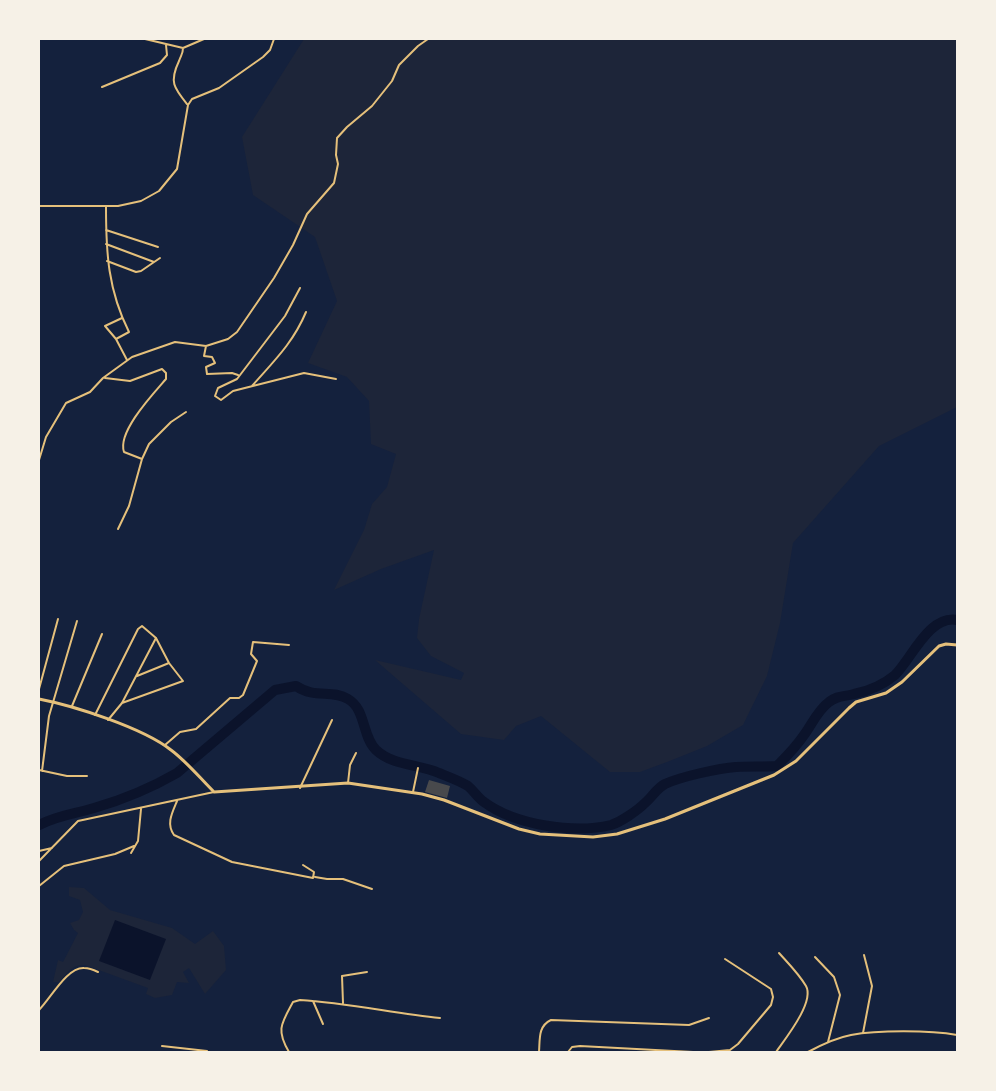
<!DOCTYPE html>
<style>
body{margin:0}
#map{position:relative;width:996px;height:1091px;overflow:hidden;background:#14213d;font-family:Commissioner,sans-serif}
canvas{display:block}
.frame{position:absolute;inset:0;border:40px solid #f6f1e7;pointer-events:none}
</style>
<div id="map">
<canvas width="996" height="1091"></canvas>
<div class="frame"></div>
</div>
<script>
const ctx = document.querySelector('canvas').getContext('2d');
ctx.lineJoin = 'round';
function paint(path, color) { ctx.fillStyle = color; ctx.fill(path, 'evenodd'); }
function stroke(path, color, width, dash) { ctx.strokeStyle = color; ctx.lineWidth = width; ctx.lineCap = dash ? 'butt' : 'round'; ctx.setLineDash(dash || []); ctx.stroke(path); }
const green = new Path2D(`
 M304 39H957V407L879 446 793 543 780 623 767 676 743 725 707 746 667 762 640 772H610L541 716 516 726 504 740 461 734 375 660 461 680 464 673 431 656 417 638 419 619 434 550 381 569 334 590 364 530 372 504 387 487 396 454 371 444 369 401 347 377 308 363 337 301 315 237 253 195 242 137Z
 M69 887 84 888 110 910 172 928 195 944 213 931 224 946 226 970 205 994 189 968 183 972 189 983 177 982 172 995 155 998 146 994 148 988 85 965C72 964 67 973 59 982H53L58 960 63 962 78 933 74 930 70 923 79 920 83 912 80 900 69 896Z`);
const water = new Path2D(`
 M115 920 166 939 150 980 99 961Z`);
const river = new Path2D(`
 M39 825C58 815 74 814 94 808 122 800 151 788 177 773L275 690 296 686C315 699 332 689 348 699 366 709 362 737 376 750 393 766 419 764 439 773 449 777 460 781 468 786 474 791 478 798 484 802 515 825 574 834 611 825 621 822 638 810 645 803 652 797 657 788 665 784 680 777 719 768 736 767 750 766 763 767 777 766 787 756 796 747 804 735 812 724 818 710 829 702 838 695 843 697 854 694 869 691 883 685 895 675 912 658 929 615 957 620`);
const building = new Path2D(`
 M429 780 450 786 447 798 425 792Z`);
const minor = new Path2D(`
 M145 39 183 48 204 39
 M183 48C183 54 181 55 179 61 169 82 174 88 187 104
 M102 87 160 63 167 55 166 45
 M39 206H118L141 201 159 191 177 169 188 105 192 99 219 88 263 57 270 50 274 39
 M106 207C106 253 108 290 129 332L116 339
 M106 230 158 247
 M106 244 154 262
 M107 261 136 272 141 271 160 258
 M300 288 285 316 237 379 218 388 215 396 221 400 233 391 304 373 336 379
 M122 318 105 326 116 339 127 360
 M206 346 204 356 212 357 215 363 206 367 207 374 232 373 238 375
 M105 378 130 381 162 369 166 373V379C153 394 117 432 124 452L142 459
 M252 386C274 361 293 343 306 312
 M39 460 46 437 66 403 90 392 103 378 132 357 175 342 206 346 228 339 237 332 274 278 293 245 307 214 334 183 338 164 336 155 337 138 347 127 372 106 392 81 399 65 418 46 428 39
 M118 529 129 506 142 459 149 444 171 422 186 412
 M137 676 169 663
 M39 689 58 619
 M72 706 102 634
 M95 715 138 629 142 626 156 638 169 663 183 681 122 703
 M108 720 122 703 156 638
 M165 745 180 732 196 729 230 698H239L243 695 257 661 251 654 253 642 289 645
 M39 770 67 776H87
 M42 771 49 716 77 621
 M348 783 350 765 356 753
 M300 788 332 720
 M413 792 418 768
 M177 801C172 813 166 824 174 835L232 862 313 878 314 872 303 865
 M39 851 52 848
 M131 853 138 841 141 809
 M39 861 78 821 214 792
 M315 877 327 879H343L372 889
 M39 886 64 866 115 854 134 846
 M815 957 834 977 840 995 828 1042
 M313 1001 323 1024
 M343 1003 342 976 367 972
 M39 1010C51 998 67 967 84 968 89 968 94 970 98 972
 M863 1033 872 986 864 955
 M162 1046 207 1051
 M289 1052C276 1030 281 1024 293 1002L300 1000C347 1003 393 1013 440 1018
 M414 1052H424
 M539 1052C540 1039 538 1026 551 1020L689 1025 709 1018
 M568 1052 572 1047 580 1046 693 1052
 M709 1052 730 1050 738 1044 771 1005 773 997 771 989 725 959
 M776 1052C785 1039 815 1002 806 986 799 974 788 963 779 953
 M808 1052C821 1045 835 1038 851 1035 877 1030 930 1030 957 1035`);
const tertiary = new Path2D(`
 M39 699C75 706 143 728 171 750 187 762 200 778 214 792L348 783 422 794 444 800 519 829 540 834 593 837 617 834 665 819 774 775 796 761 849 708 856 702 886 693 902 682 939 646 946 644 957 645`);
paint(green, '#1d2539');
paint(water, '#0b132b');
stroke(river, '#0b132b', 10);
paint(building, '#48494c');
stroke(minor, '#e5c07b', 2);
stroke(tertiary, '#e5c07b', 3);
</script>
